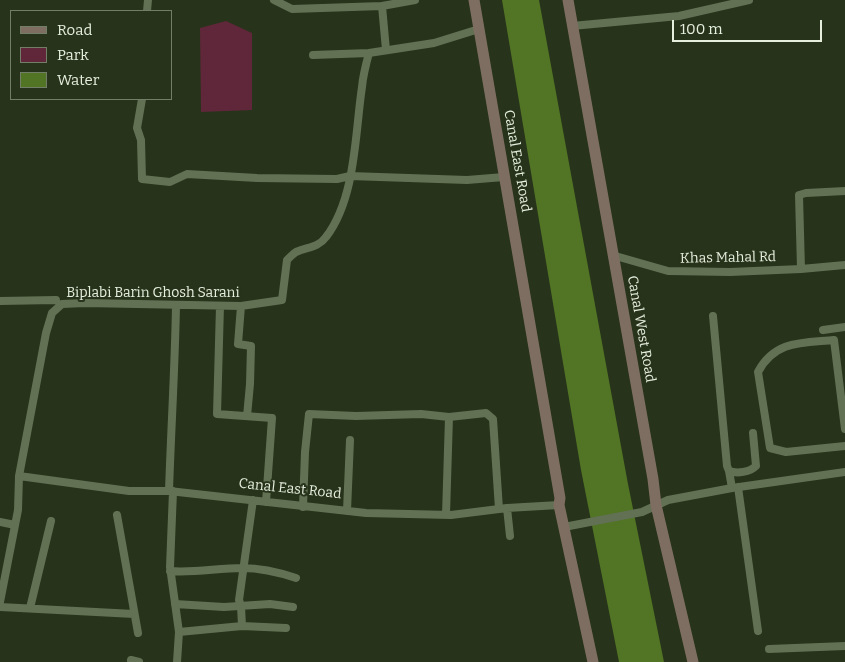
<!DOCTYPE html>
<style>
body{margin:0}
#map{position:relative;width:845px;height:662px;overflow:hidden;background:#27331a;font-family:Bitter,serif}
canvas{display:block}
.legend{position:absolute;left:10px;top:10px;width:162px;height:90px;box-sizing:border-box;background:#27331a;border:1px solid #737e68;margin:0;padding:6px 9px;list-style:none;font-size:15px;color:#e6eede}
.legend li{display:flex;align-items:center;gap:10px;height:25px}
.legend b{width:25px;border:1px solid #737e68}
.scale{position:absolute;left:672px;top:20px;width:150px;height:22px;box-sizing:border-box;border:2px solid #e6eede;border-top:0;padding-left:6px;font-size:15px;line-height:18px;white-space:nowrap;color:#e6eede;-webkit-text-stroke:4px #27331a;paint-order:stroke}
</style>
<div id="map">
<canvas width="845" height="662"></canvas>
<ul class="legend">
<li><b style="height:6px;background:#7e6e62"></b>Road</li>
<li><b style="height:14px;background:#60273a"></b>Park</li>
<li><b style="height:14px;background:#517425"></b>Water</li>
</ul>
<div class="scale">100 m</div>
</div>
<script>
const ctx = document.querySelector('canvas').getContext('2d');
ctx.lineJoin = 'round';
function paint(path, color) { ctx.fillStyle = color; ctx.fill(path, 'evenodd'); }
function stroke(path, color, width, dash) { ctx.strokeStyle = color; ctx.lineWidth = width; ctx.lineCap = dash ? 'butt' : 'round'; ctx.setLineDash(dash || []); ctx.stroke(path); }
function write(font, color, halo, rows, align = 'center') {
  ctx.font = font + ' Bitter,serif'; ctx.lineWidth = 4; ctx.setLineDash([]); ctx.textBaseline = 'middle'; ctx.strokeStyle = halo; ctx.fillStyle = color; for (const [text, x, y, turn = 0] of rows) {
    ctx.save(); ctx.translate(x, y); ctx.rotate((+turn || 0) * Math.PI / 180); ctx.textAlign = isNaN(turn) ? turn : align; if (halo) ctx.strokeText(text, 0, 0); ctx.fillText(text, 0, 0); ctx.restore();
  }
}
const green = new Path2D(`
 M226 21 252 33V110L201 112 200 28Z`);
const water = new Path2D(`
 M502 0H539L628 484 664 662H619L581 470Z`);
const street = new Path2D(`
 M274 0 292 9 382 6 386 50
 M382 6 415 0
 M147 11 148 0
 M572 26 679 16 749 0
 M313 55 369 53
 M142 99 137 128 141 140 142 179 170 182 187 174 257 178 337 179 350 176 467 180 504 177
 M612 255 668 271 730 272 801 269 845 265
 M801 269 799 195 806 193 845 191
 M0 301 56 300
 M220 306 217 414 272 418 266 502
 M241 306 238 344 251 346 250 384 247 416
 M713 316 727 466 729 471C737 474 750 472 756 466L753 433
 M823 330 845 327
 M845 429 834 340C803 343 775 340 758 372L770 448 786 452 845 446
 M729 471 732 488
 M19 476 129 491H169L366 513 451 515 507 508 559 505
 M738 487 758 631
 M169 491C171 429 175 367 176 305
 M173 491 170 567 179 632 177 662
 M303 507 305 452 309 414 356 416 421 414 449 417 486 413 493 419 499 509
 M507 508 510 536
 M347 511 350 440
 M117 515 138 633
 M446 515 449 417
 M0 522 15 525
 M564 527 642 512 668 500 732 488 845 472
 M170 571C194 573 218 568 242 568 261 568 278 572 296 578
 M0 602 18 510 19 476 46 333 52 313 62 304 85 303 241 306 282 300 287 260C290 257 293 254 296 252 307 247 318 248 326 237 356 198 355 133 362 87 363 75 366 64 369 53L434 43 479 29
 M175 604 224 607 270 604 293 607
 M0 607 134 614
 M30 608 51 521
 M242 626 241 606 239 600 253 500
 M179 632 242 626 286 628
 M769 649 845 646
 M131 660 139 662`);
const secondary = new Path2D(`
 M474 0 560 498 559 505 593 662
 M568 0 653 479 656 505 693 662`);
const streetNames = [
 ["Canal East Road",517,161,80],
 ["Khas Mahal Rd",728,258,-1],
 ["Biplabi Barin Ghosh Sarani",153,293],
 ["Canal West Road",641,329,80],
 ["Canal East Road",290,489,6]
];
paint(green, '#60273a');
paint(water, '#517425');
stroke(street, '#627054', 8);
stroke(secondary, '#7e6e62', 11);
write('14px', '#e6eede', '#27331a', streetNames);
</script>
